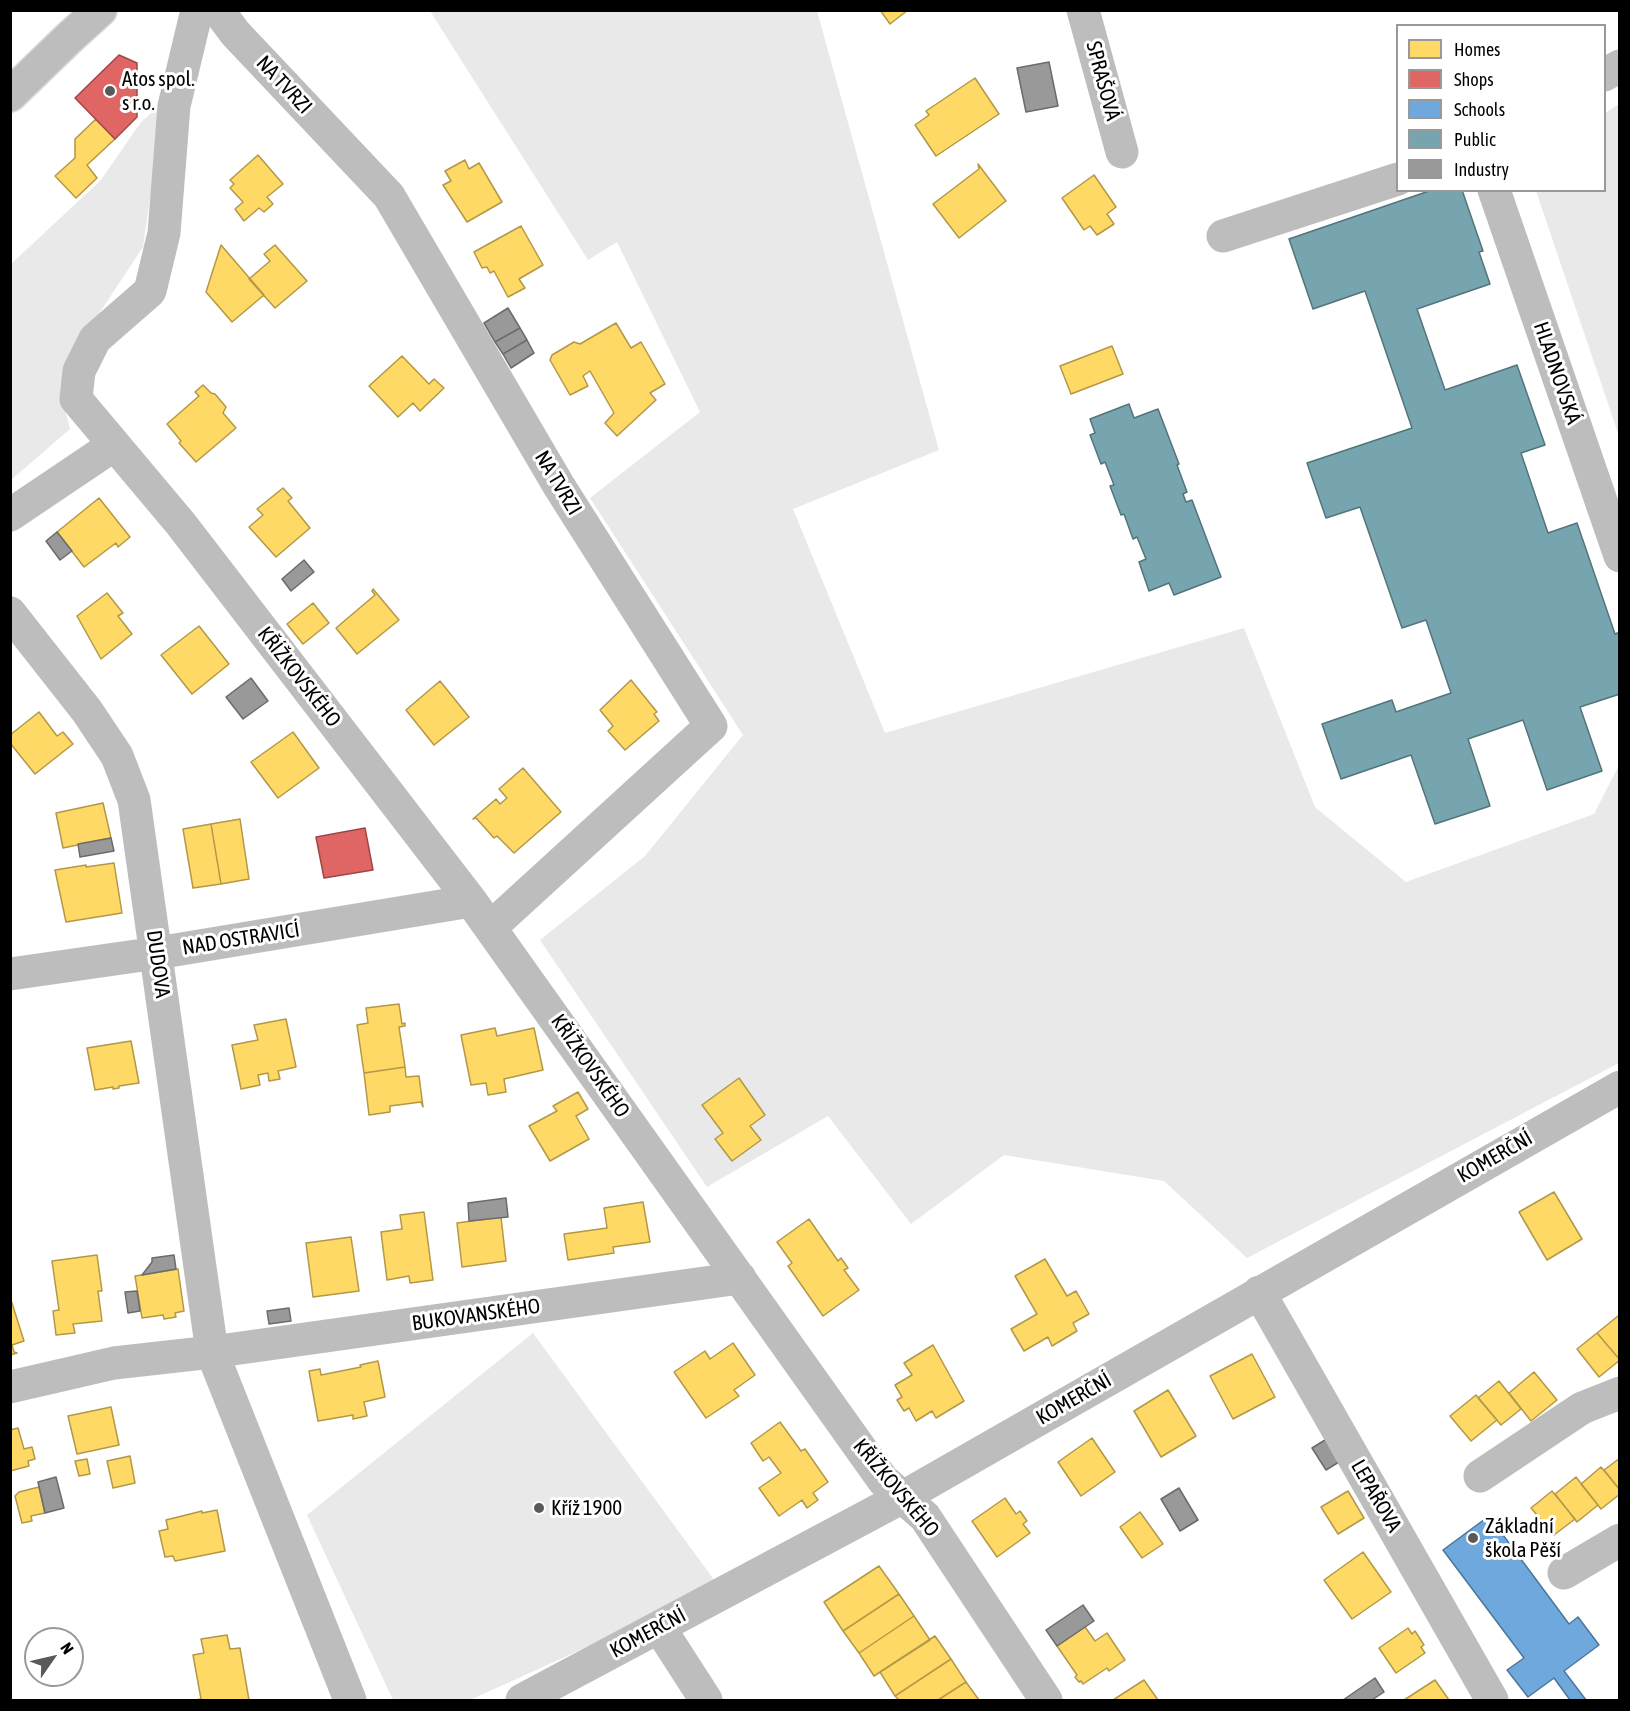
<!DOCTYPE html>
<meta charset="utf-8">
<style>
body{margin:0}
#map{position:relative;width:1630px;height:1711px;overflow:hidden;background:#fff;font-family:"Asap Condensed",sans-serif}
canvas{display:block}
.frame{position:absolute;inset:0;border:12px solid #000;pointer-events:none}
.legend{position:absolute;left:1396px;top:24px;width:210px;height:168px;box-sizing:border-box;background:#fff;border:2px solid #999;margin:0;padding:8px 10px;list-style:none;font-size:18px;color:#000}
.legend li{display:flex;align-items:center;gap:12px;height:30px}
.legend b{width:30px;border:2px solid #999}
.north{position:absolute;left:24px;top:1627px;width:60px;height:60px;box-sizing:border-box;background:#fff;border:2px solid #999;border-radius:50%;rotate:56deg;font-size:16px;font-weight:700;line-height:24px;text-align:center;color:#000}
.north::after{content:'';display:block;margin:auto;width:21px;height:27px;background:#595959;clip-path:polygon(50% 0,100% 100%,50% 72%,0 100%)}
</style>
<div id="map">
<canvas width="1630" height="1711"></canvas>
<div class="frame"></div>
<ul class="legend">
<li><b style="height:16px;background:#ffd966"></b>Homes</li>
<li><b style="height:16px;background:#e06666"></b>Shops</li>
<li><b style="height:16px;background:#6fa8dc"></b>Schools</li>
<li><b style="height:16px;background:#76a5af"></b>Public</li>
<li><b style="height:16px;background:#999"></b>Industry</li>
</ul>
<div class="north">N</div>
</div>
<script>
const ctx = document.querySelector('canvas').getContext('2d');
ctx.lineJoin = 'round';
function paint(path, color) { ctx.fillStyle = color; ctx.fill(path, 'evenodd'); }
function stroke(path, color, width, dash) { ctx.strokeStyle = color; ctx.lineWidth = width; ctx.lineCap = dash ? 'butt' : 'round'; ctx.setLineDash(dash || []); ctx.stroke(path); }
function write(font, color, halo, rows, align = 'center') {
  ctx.font = font + ' "Asap Condensed",sans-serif'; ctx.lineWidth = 6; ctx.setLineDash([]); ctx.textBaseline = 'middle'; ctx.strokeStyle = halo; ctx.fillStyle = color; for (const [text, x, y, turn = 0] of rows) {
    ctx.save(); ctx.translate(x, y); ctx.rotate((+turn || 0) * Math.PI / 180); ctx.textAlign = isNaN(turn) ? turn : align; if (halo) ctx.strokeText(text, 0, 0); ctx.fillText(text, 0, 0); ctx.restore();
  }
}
const green = new Path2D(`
 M430 11H817L939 450 793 509 885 733 1244 628 1315 807 1406 882 1594 814 1619 765V1063L1247 1258 1164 1181 1004 1155 911 1224 828 1116 707 1187 540 940 645 856 743 735 590 498 700 412 617 242 588 260Z
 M164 102 143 247 67 362 63 401 70 429 11 480V264L101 180 141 122Z
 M1619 104V436L1536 191 1604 190 1605 113Z
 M533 1333 715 1581 642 1622 470 1700H393L307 1515Z`);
const homes = new Path2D(`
 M880 10H908L890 24Z
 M975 78 999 114 936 156 915 125 929 115 926 111Z
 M96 119 115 139 87 165 97 178 76 198 55 176 75 158V139Z
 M258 155 283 184 267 197 273 204 264 212 259 208 244 221 235 209 243 202 230 188 234 184 230 180Z
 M465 160 469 169 479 163 502 202 467 222 443 185 451 181 445 171Z
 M978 164 1006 201 959 238 933 204 979 169Z
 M1094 175 1116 207 1107 214 1114 224 1097 235 1090 226 1084 230 1062 198Z
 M521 226 543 265 519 279 525 288 508 297 494 271 490 273 487 267 482 268 474 252Z
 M221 245 264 295 232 322 206 292Z
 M275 245 307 281 275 308 249 279 270 261 264 254Z
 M616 323 631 348 641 342 665 384 650 393 656 400 617 436 605 423 614 413 590 371 583 376 588 386 570 395 550 360 552 355 574 342 580 344Z
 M1112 346 1123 374 1071 394 1060 366Z
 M402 356 429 384 434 379 444 388 420 411 413 403 398 417 369 386Z
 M203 385 211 393 215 394 226 407 223 413 236 428 196 462 179 443 181 441 167 424 199 396 195 392Z
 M283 488 292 498 288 501 310 528 276 557 249 527 263 515 257 509Z
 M99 498 130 537 118 547 116 543 84 567 57 532Z
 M373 589 399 620 357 654 336 628 375 595 372 591Z
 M107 593 123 613 118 616 132 634 101 659 77 616Z
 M313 603 329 623 303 644 287 624Z
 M199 626 229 664 192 694 161 655Z
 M631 680 657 712 654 714 659 721 625 750 608 731 613 726 600 710Z
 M440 681 469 717 434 745 406 710Z
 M39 712 57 736 63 732 73 744 35 774 10 743V735Z
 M293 732 319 768 278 798 251 762Z
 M523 768 561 812 514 853 497 836 494 838 476 818 473 819 496 799 500 804 507 798 499 789Z
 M103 803 111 838 63 848 56 813Z
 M240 819 249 879 221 884 211 824Z
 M211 824 221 884 193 888 183 829Z
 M114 863 122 913 66 922 55 870 86 865V867Z
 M399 1004 402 1024 405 1023V1026L399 1027 405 1067 364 1073 357 1025 368 1023 366 1008Z
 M286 1019 296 1067 278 1071 280 1079 269 1081 268 1073 258 1075 260 1085 241 1089 232 1045 258 1040 254 1025Z
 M495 1028 497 1036 534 1028 543 1070 504 1079 506 1092 488 1095 486 1083 471 1085 461 1035Z
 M131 1041 139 1083 119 1086V1088L113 1089V1087L95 1090 87 1048Z
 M405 1067 406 1077 419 1076 423 1107 421 1102 390 1106V1112L369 1115 364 1073Z
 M739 1078 765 1115 750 1126 761 1140 732 1161 715 1139 723 1133 702 1105Z
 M578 1092 588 1109 576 1116 589 1139 550 1161 529 1126 557 1111 553 1106Z
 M1554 1192 1582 1239 1547 1260 1519 1212Z
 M643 1202 650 1242 613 1247 614 1253 568 1260 564 1234 607 1228 604 1208Z
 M424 1212 433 1280 410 1283 409 1276 387 1280 381 1232 402 1229 400 1215Z
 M501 1217 506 1261 462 1267 457 1223Z
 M809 1219 838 1261 841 1258 848 1268 844 1270 859 1290 823 1316 788 1266 792 1263 777 1242Z
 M351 1237 359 1291 313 1297 306 1243Z
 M97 1255 102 1291H98L102 1321 73 1324 75 1333 56 1335 53 1311 59 1310 52 1261Z
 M1045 1259 1067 1296 1076 1291 1089 1314 1073 1323 1077 1331 1052 1346 1048 1337 1024 1351 1011 1329 1037 1314 1015 1276Z
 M178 1269 184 1311 175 1313 176 1317 164 1319 163 1315 142 1318 135 1276Z
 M11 1300 24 1341 12 1345 14 1352 17 1353 10 1355Z
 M1618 1316 1620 1317V1360L1597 1333Z
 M1597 1333 1620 1360 1599 1377 1577 1349Z
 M733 1343 755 1375 734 1390 739 1396 706 1418 674 1372 705 1351 710 1359Z
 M933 1345 964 1401 936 1418 932 1411 916 1421 909 1408 904 1411 897 1400 902 1397 895 1385 912 1375 904 1363Z
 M1252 1354 1275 1397 1233 1419 1210 1376Z
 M378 1361 385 1397 364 1402 367 1416 353 1419V1415L318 1421 309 1371 320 1369 321 1375 361 1367 360 1365Z
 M1534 1372 1557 1400 1531 1421 1509 1393Z
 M1499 1381 1521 1409 1501 1425 1478 1398Z
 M1168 1390 1196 1436 1161 1457 1134 1411Z
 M1476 1395 1497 1420 1471 1441 1450 1416Z
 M111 1407 119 1445 77 1454 68 1416Z
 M780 1422 801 1451 805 1449 828 1482 813 1493 818 1500 807 1508 802 1500 779 1516 759 1488 781 1473 769 1457 763 1461 751 1443Z
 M18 1428 24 1449 32 1447 35 1459 28 1461 29 1466 10 1471V1430Z
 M1092 1438 1115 1472 1081 1496 1058 1462Z
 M130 1456 135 1483 113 1488 107 1461Z
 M1620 1458V1490L1604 1470Z
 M87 1459 90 1474 79 1476 75 1461Z
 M1601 1467 1620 1490V1494L1601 1509 1581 1484Z
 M1576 1477 1598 1505 1577 1522 1555 1494Z
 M39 1487 45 1513 31 1516 32 1521 22 1523 15 1496 19 1492Z
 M1348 1491 1364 1518 1338 1534 1321 1507Z
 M1552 1491 1575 1519 1554 1535 1531 1508Z
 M1005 1498 1016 1514 1020 1511 1027 1521 1023 1524 1030 1533 997 1557 972 1521Z
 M217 1510 225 1551 175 1561 173 1556 165 1557 159 1531 168 1529 166 1520 202 1511V1513Z
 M1140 1512 1163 1544 1142 1558 1120 1527Z
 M1363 1552 1391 1592 1352 1619 1324 1580Z
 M879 1566 899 1594 843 1631 824 1602Z
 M899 1594 914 1616 859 1653 843 1631Z
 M914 1616 930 1640 874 1676 859 1653Z
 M1085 1627 1095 1641 1107 1633 1125 1660 1109 1671 1107 1668 1083 1684 1081 1681 1079 1682 1075 1677 1077 1675 1057 1646Z
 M1408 1628 1412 1634 1415 1631 1424 1645 1421 1647 1425 1653 1396 1673 1379 1648Z
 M227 1635 230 1649 240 1648 249 1700H195L201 1699 193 1655 204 1653 201 1639Z
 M935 1636 951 1659 895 1696 880 1672Z
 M951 1659 966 1682 938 1700H899L895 1696Z
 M1144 1680 1158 1700H1113Z
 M1435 1680 1449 1700H1404Z
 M966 1682 979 1700H938Z`);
const shops = new Path2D(`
 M119 55 137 63V117L115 139 75 98Z
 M365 828 373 870 324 878 316 837Z`);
const schools = new Path2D(`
 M1489 1516 1569 1624 1578 1617 1599 1645 1564 1671 1586 1700H1570L1554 1678 1528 1697 1507 1670 1524 1658 1443 1550Z`);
const public = new Path2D(`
 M1432 190H1462L1483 251 1479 252 1490 284 1417 309 1445 390 1517 365 1545 445 1521 453 1548 533 1577 523 1615 634 1620 632V694L1580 707 1602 771 1547 790 1523 720 1468 739 1490 806 1435 824 1411 755 1341 779 1322 724 1392 700 1396 712 1451 693 1426 620 1402 628 1360 507 1326 518 1307 463 1412 428 1365 291 1313 309 1289 239Z
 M1129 404 1134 418 1158 409 1179 464 1177 465 1187 492 1183 494 1186 502 1192 500 1221 577 1174 595 1169 583 1149 591 1139 562 1146 559 1137 537 1133 539 1124 514 1121 515 1110 486 1114 485 1105 462 1101 464 1090 435 1095 433 1090 419Z`);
const industry = new Path2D(`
 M1049 62 1058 106 1026 112 1017 68Z
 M508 308 520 328 495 342 484 323Z
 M520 328 527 340 503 354 495 342Z
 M527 340 534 353 511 368 503 354Z
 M57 532 72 551 60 560 46 541Z
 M304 560 314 572 291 591 282 579Z
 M251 678 268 701 243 719 226 697Z
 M111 838 114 851 80 857 78 844Z
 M506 1198 508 1217 469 1221 468 1203Z
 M174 1255 176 1269 142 1275 152 1262V1258Z
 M137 1291 140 1311 128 1313 125 1292Z
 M289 1308 291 1321 269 1324 267 1311Z
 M1325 1440 1339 1462 1326 1470 1312 1448Z
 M56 1477 64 1508 45 1513 38 1482Z
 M1179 1488 1198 1520 1180 1531 1161 1499Z
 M1083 1605 1094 1621 1057 1646 1046 1630Z
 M1375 1678 1384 1692 1372 1700H1343Z`);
const minor = new Path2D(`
 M197 10 174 106 164 233 150 291 95 339 79 371 76 399 181 524 471 901 883 1480 925 1517 1046 1700
 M218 10 235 33 389 196 559 486 711 726 491 927
 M1083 10 1122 152
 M1604 75 1620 66
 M1494 190 1620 556
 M1223 236 1398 179
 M10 515 114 445
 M10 613 87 711 117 756 134 800 212 1352 350 1700
 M10 974 157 953 471 901
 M1259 1292 1492 1700
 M10 1387 114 1363 212 1352 740 1278
 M1480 1476 1582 1408 1620 1393
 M1564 1573 1620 1540
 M659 1627 706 1700
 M522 1700 903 1497 1620 1087`);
const major = new Path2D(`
 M10 95 69 38 100 10`);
const markers = [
 [110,91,6,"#595959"],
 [539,1508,6,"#595959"],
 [1473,1538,6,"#595959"]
];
const poiNames = [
 ["Atos spol.",122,79],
 ["s r.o.",122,103],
 ["Kříž 1900",551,1508],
 ["Základní",1485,1526],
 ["škola Pěší",1485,1550]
];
const streetNames = [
 ["SPRAŠOVÁ",1103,81,75],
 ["NA TVRZI",284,85,47],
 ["HLADNOVSKÁ",1557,373,71],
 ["NA TVRZI",558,483,59],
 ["KŘÍŽKOVSKÉHO",299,677,52],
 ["NAD OSTRAVICÍ",241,939,-9],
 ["DUDOVA",158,964,82],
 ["KŘÍŽKOVSKÉHO",590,1066,55],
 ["KOMERČNÍ",1495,1157,-30],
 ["BUKOVANSKÉHO",476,1315,-8],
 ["KOMERČNÍ",1074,1399,-30],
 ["KŘÍŽKOVSKÉHO",896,1488,50],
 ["LEPAŘOVA",1376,1496,60],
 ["KOMERČNÍ",648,1633,-28]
];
paint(green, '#e9e9e9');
paint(homes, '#ffd966');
stroke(homes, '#b29847', 1.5);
paint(shops, '#e06666');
stroke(shops, '#9d4747', 1.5);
paint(schools, '#6fa8dc');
stroke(schools, '#4e769a', 1.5);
paint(public, '#76a5af');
stroke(public, '#53747a', 1.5);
paint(industry, '#999');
stroke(industry, '#6b6b6b', 1.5);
stroke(major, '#dbdbdb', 36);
stroke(minor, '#bdbdbd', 33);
stroke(major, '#bdbdbd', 33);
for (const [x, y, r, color] of markers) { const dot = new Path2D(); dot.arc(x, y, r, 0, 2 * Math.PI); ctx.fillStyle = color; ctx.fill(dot); stroke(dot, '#fff', 2); }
write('21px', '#000', '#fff', poiNames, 'left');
write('21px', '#000', '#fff', streetNames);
</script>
